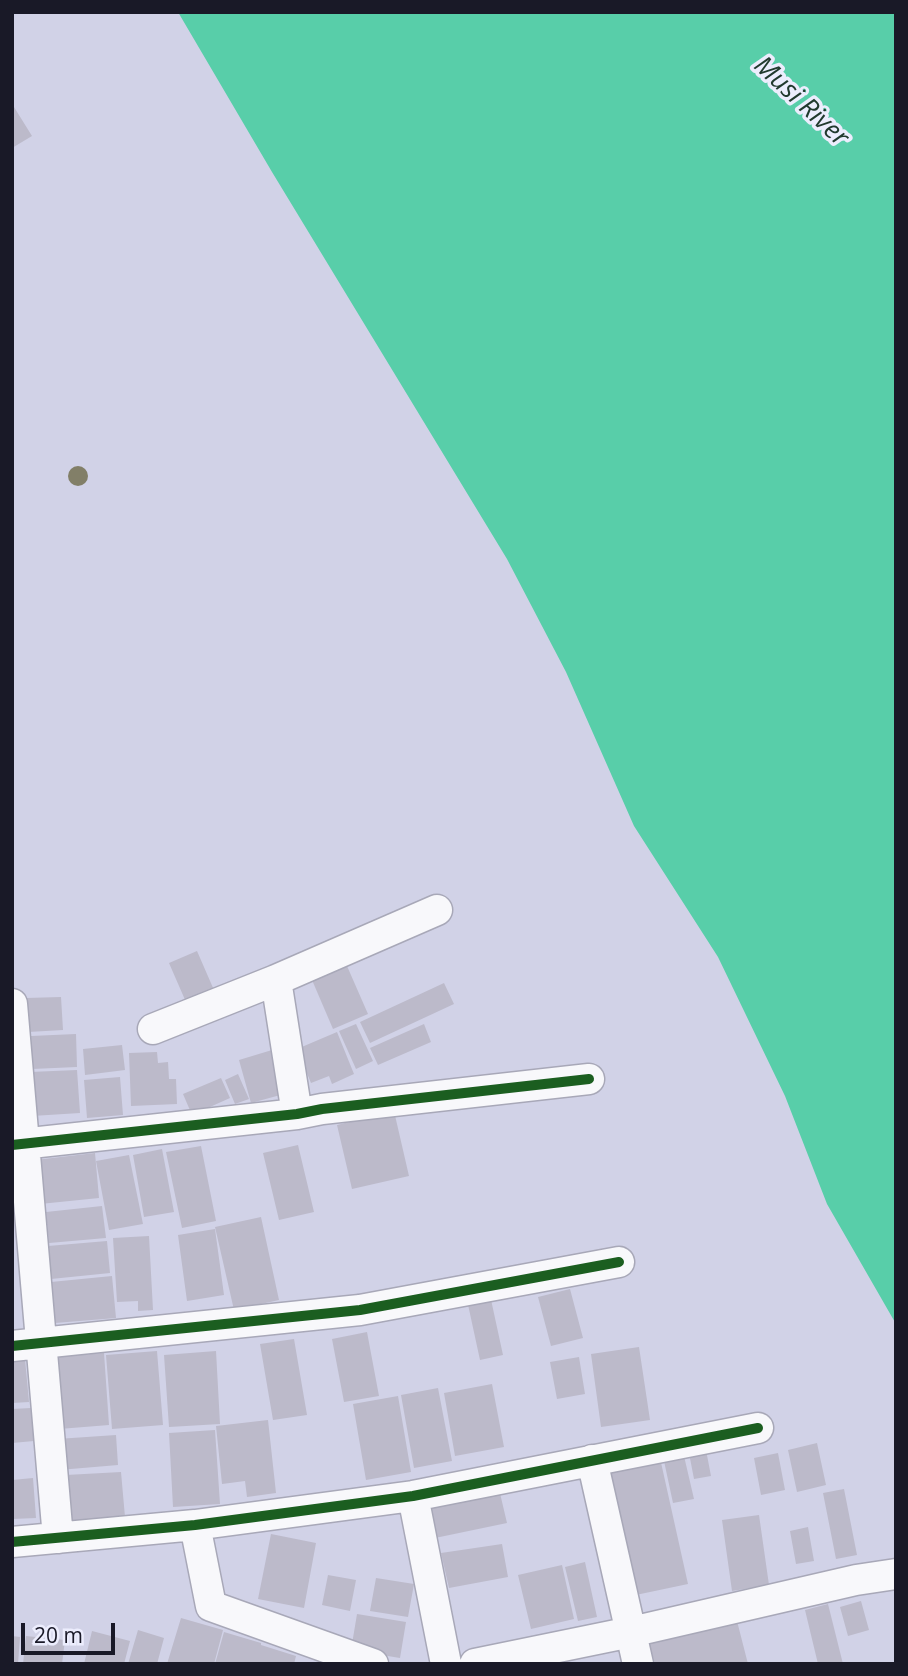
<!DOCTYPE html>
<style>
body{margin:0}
#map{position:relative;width:908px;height:1676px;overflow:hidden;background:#d1d2e7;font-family:"Open Sans",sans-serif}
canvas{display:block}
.frame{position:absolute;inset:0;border:14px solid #191927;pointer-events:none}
.scale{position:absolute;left:21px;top:1623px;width:94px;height:32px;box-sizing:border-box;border:4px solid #191927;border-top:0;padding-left:9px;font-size:21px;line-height:24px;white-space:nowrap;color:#191927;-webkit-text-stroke:5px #ecedfd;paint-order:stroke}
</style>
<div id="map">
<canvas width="908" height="1676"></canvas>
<div class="frame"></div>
<div class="scale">20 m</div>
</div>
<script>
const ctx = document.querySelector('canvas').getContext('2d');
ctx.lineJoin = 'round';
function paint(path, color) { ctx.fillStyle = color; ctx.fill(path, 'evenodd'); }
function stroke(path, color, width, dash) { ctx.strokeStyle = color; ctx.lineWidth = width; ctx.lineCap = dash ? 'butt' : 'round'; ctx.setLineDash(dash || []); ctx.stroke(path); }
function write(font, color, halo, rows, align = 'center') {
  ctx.font = font + ' "Open Sans",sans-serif'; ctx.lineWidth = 7; ctx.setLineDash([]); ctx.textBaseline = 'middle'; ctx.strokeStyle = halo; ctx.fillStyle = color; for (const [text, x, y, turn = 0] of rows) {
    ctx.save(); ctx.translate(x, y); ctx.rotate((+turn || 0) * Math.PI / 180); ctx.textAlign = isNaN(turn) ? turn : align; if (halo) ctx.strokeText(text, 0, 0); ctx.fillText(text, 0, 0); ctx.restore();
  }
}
const water = new Path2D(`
 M178 12H896V1324L827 1204 785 1096 718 957 634 826 566 672 507 559 272 172Z`);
const building = new Path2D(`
 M14 107 32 136 12 148V108Z
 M197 951 217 997 189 1009 169 963Z
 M347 966 368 1014 333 1029 312 980Z
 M444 983 454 1004 370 1043 360 1022Z
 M61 997 63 1030 28 1032 26 998Z
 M356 1024 373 1061 356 1069 339 1031Z
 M424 1024 431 1042 378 1065 370 1048Z
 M337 1032 354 1074 332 1084 329 1076 311 1083 297 1049Z
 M76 1034 77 1067 32 1069 31 1036Z
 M122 1045 125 1070 85 1075 83 1049Z
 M272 1050 284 1094 251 1103 239 1060Z
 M157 1052 158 1063 168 1062 169 1079H176L177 1104 131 1106 129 1053Z
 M77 1070 80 1113 32 1116 30 1072Z
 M238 1074 249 1099 235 1104 225 1080Z
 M120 1077 123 1115 87 1118 84 1080Z
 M221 1078 230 1098 192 1115 183 1094Z
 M394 1111 409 1176 352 1189 337 1125Z
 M298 1145 314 1212 279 1220 263 1153Z
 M201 1146 216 1221 182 1228 166 1152Z
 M162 1149 174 1212 144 1217 133 1155Z
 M95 1153 99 1198 40 1204 35 1160Z
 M129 1155 143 1224 109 1230 96 1161Z
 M102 1206 106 1238 49 1243 46 1212Z
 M261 1217 279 1300 234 1310 215 1227Z
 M215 1229 224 1295 187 1301 178 1235Z
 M149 1236 153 1310 138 1311V1301L117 1302 113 1238Z
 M107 1241 110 1273 51 1279 48 1246Z
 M112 1276 116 1318 55 1323 51 1282Z
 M570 1289 583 1338 551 1346 538 1297Z
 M490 1295 503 1355 480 1360 467 1300Z
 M367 1332 379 1396 344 1402 332 1339Z
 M294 1339 307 1415 273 1420 260 1344Z
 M639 1347 650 1420 601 1427 591 1354Z
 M157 1351 163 1425 112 1429 106 1355Z
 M216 1351 220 1424 169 1427 164 1355Z
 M104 1353 109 1425 59 1429 54 1357Z
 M579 1357 585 1394 557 1399 550 1362Z
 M25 1359 29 1402 12 1403V1360Z
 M492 1384 504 1447 455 1456 444 1393Z
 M438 1388 452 1461 414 1468 401 1395Z
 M398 1396 411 1472 366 1480 353 1404Z
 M31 1408 34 1441 12 1443V1409Z
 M268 1420 276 1493 247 1497 245 1481 222 1484 216 1426Z
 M215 1430 220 1504 173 1507 169 1433Z
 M116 1435 118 1465 59 1470 57 1439Z
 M817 1443 826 1485 797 1492 788 1450Z
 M706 1450 711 1476 694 1479 689 1453Z
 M778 1453 785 1490 761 1495 754 1458Z
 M684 1456 694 1499 673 1503 664 1461Z
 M660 1458 688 1584 631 1596 604 1471Z
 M121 1472 125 1517 69 1521 66 1475Z
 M33 1478 36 1518 12 1519V1480Z
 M499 1489 507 1523 435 1538 428 1505Z
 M844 1489 857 1555 836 1559 823 1493Z
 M759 1515 769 1585 732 1591 722 1520Z
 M808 1527 814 1561 796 1564 790 1531Z
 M271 1534 316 1543 304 1608 258 1599Z
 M502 1544 508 1577 449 1588 441 1553Z
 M585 1562 597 1617 578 1621 565 1567Z
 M562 1565 574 1619 531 1629 518 1575Z
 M328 1575 356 1580 350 1611 322 1605Z
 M376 1578 414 1584 408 1617 370 1611Z
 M861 1601 869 1630 848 1636 840 1607Z
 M828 1604 843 1664H818L805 1610Z
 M357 1614 406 1622 400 1658 351 1650Z
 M181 1618 223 1630 214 1664H167Z
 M737 1621 748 1664H655L649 1642Z
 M138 1630 164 1638 157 1664H128Z
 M92 1631 130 1641 124 1664H84Z
 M224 1632 261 1643V1645L296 1656 294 1664H215Z
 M12 1636 20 1637 18 1664H12Z
 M26 1636 65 1640 62 1664H23Z`);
const street = new Path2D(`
 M12 1004 58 1538
 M153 1029 276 980
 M297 1114 276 980 437 910
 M12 1145 297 1114 322 1109 589 1079
 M12 1346 360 1310 619 1262
 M592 1460 638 1664
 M413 1496 446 1664
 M195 1525 211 1606 373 1664
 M12 1542 195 1525 413 1496 758 1428
 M475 1664 631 1632 856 1580 896 1574`);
const cycleway = new Path2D(`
 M12 1145 297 1114 322 1109 589 1079
 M12 1346 360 1310 619 1262
 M12 1542 195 1525 413 1496 758 1428`);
const trees = [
 [78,476]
];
const waterNames = [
 ["Musi River",801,102,43]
];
paint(water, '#58cea9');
paint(building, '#bcbaca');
stroke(street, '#a8a8b8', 33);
stroke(street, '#f8f8fb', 30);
stroke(cycleway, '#1b5e20', 10);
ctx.fillStyle = '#827f68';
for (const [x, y] of trees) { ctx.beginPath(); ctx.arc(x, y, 10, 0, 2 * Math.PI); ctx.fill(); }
write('italic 26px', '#213a2e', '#ecedfd', waterNames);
</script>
